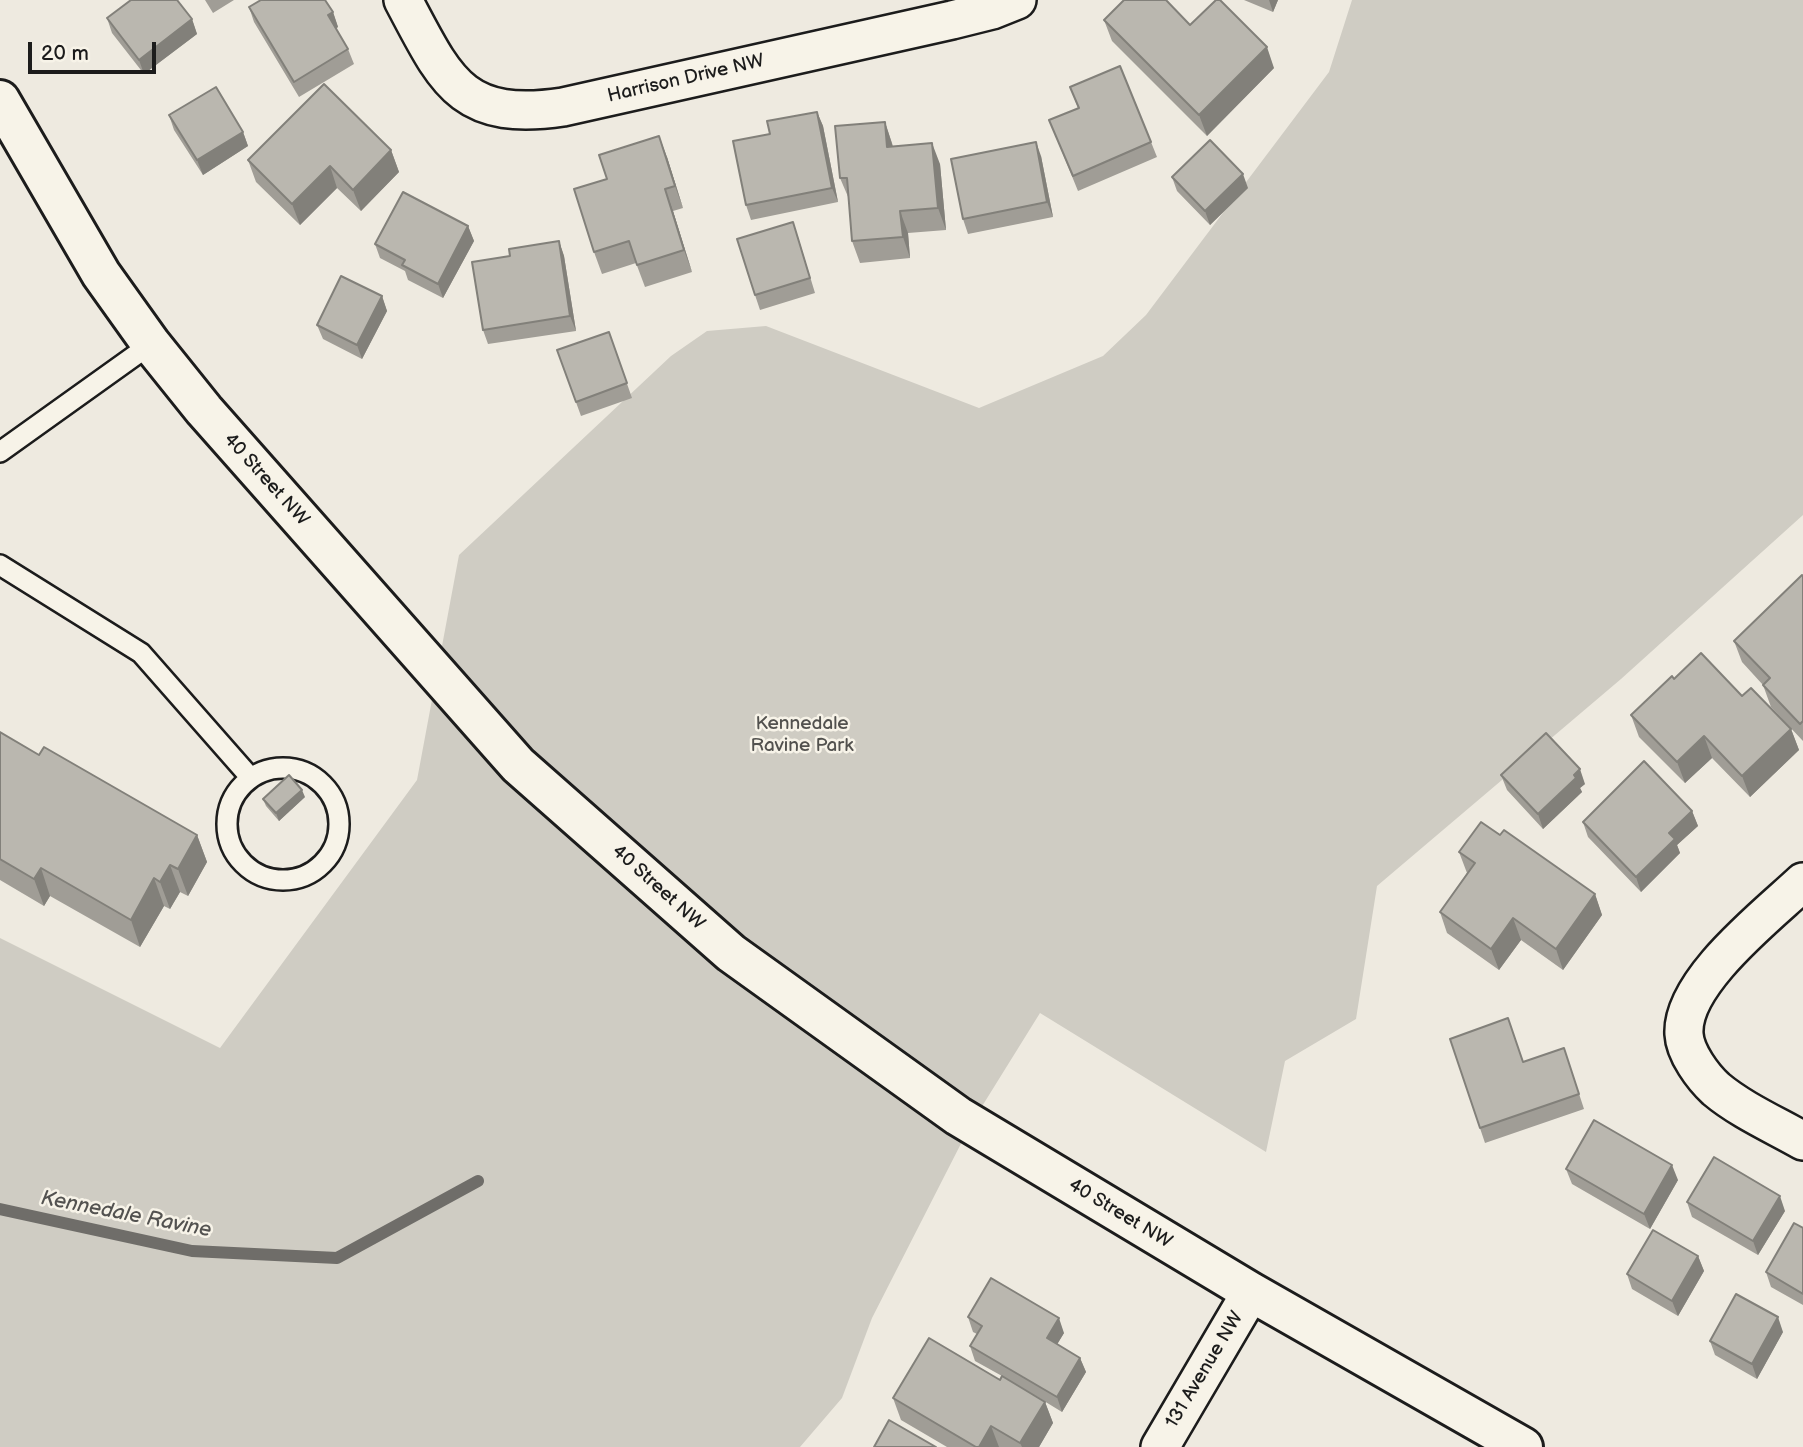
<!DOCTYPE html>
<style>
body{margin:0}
#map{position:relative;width:1803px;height:1447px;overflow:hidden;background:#eeeae0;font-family:"Balsamiq Sans",sans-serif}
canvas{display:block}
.scale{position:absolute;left:28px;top:42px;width:128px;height:32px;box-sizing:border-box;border:4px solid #1c1c1c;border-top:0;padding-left:9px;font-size:21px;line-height:24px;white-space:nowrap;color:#1c1c1c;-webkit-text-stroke:5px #f7f3e8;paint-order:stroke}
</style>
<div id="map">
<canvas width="1803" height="1447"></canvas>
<div class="scale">20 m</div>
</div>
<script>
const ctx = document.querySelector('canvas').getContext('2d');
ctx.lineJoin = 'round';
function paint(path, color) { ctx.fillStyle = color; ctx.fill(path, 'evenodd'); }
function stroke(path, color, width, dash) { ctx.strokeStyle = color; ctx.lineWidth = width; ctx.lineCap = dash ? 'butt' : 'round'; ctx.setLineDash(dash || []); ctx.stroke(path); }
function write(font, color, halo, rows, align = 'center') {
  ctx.font = font + ' "Balsamiq Sans",sans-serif'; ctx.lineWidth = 5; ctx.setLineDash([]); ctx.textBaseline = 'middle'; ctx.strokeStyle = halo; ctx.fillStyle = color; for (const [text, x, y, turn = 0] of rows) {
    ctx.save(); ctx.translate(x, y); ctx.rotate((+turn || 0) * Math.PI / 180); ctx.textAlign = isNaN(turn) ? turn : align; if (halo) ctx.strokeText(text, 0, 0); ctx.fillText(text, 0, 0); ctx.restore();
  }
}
const green = new Path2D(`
 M1352 0H1803V515L1621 679 1377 886 1356 1019 1285 1061 1266 1152 1040 1013 971 1124 872 1318 842 1398 800 1447H0V938L220 1048 417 780 459 555 671 356 707 331 766 326 979 408 1103 356 1146 315 1329 72Z`);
const stream = new Path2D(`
 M0 1209 192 1251 337 1258 478 1181`);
const service = new Path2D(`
 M0 452 151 344
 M0 565 141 653 250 777
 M227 824a56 56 0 1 1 112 0a56 56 0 1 1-112 0Z`);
const minor = new Path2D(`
 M403 0C446 81 461 122 563 107L952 20 992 10 1017 0
 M1803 882C1768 915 1681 982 1684 1034 1685 1053 1703 1077 1716 1089 1741 1110 1775 1125 1803 1141
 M1160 1447 1251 1292`);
const tertiary = new Path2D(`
 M0 100 101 274 151 344 204 410 518 765 731 953 958 1116 1251 1292 1523 1447`);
const wall = new Path2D(`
 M205 0H234L213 13Z
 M1244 0H1278L1273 12Z
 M249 7 333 12 338 27 336 28 348 49 354 64 299 97 254 22Z
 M107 18 192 19 197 34 144 74 112 33Z
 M1104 20 1190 25 1274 68 1207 136 1112 41Z
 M1070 87 1151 142 1157 157 1078 191 1049 120 1078 108Z
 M817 112 823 126 838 202 751 220 746 205 770 134Z
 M169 115 243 132 248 146 203 175 174 130Z
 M885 122 893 146 940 164 946 230 908 233 910 258 860 263 852 241 849 199 840 178Z
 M391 150 399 172 361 211 337 188 300 225 256 182 248 160Z
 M1041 156 1053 217 968 234 963 219Z
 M667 157 683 208 673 211 692 272 645 287 636 263 602 274 594 252 607 179Z
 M1172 177 1248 188 1210 225 1177 191Z
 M468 226 474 241 443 298 408 280 405 271 380 258 375 244Z
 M798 237 815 293 760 310 755 295Z
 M559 241 564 256 576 331 488 344 483 330 510 256Z
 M382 296 387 311 362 359 323 339 317 325Z
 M609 332 632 398 581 416 557 350Z
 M1803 576V741L1771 707 1763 685 1742 662 1734 641Z
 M1674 679 1742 696 1791 729 1799 750 1750 797 1712 758 1685 783 1639 737 1631 715Z
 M0 732 39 755 197 835 207 862 188 896 180 892 170 909 164 906 140 947 50 896 44 906 0 880Z
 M1501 775 1585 784 1580 788 1582 792 1543 829 1507 790Z
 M305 797 279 821 266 806 263 799Z
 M1692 811 1698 826 1677 845 1680 853 1641 892 1588 837 1583 822Z
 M1459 852 1595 894 1602 915 1563 970 1521 940 1499 970 1447 933 1440 912 1467 873Z
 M1450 1039 1523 1062 1569 1063 1584 1109 1485 1143Z
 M1566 1169 1678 1180 1650 1229 1572 1184Z
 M1687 1202 1785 1211 1758 1255 1692 1217Z
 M1803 1228V1305L1771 1287 1766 1272Z
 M1698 1256 1704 1271 1678 1316 1632 1289 1627 1274Z
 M968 1317 1064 1333 1057 1344 1080 1358 1086 1372 1062 1412 1031 1393 1045 1402 1053 1423 1039 1447H947L901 1420 893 1398 1000 1380 1002 1376 975 1361 970 1346 977 1334 973 1332Z
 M1783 1332 1757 1379 1715 1355 1710 1341Z`);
const shadedWall = new Path2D(`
 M1269 0H1278L1273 12Z
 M333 12 338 27 334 30 328 15Z
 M192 19 197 34 144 74 139 60Z
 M1267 47 1274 68 1207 136 1199 115Z
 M817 112 823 126 838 202 832 188Z
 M885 122 892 144 894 168 887 147Z
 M243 132 248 146 203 175 197 160Z
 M659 136 667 157 683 208 675 186Z
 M1036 142 1041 156 1053 217 1047 202Z
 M932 143 940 164 946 230 938 208Z
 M391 150 399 172 361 211 353 190Z
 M330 166 337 188 300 225 292 204Z
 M1243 174 1248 188 1210 225 1205 211Z
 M665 189 673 211 692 272 684 250Z
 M900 211 908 233 910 258 903 237Z
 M468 226 474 241 443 298 438 284Z
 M559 241 564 256 576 331 570 316Z
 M382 296 387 311 362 359 357 345Z
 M1791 729 1799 750 1750 797 1742 776Z
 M1704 736 1712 758 1685 783 1677 762Z
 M1580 769 1585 784 1580 788 1582 792 1543 829 1538 814Z
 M302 790 305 797 279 821 276 813Z
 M1692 811 1698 826 1677 845 1680 853 1641 892 1636 877 1669 833Z
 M197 835 207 862 188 896 178 869Z
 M170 865 180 892 170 909 160 882Z
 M41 868 50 896 44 906 34 879Z
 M154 878 164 906 140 947 131 920Z
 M1595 894 1602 915 1563 970 1556 949Z
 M1513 918 1521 940 1499 970 1491 949Z
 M1672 1165 1678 1180 1650 1229 1644 1214Z
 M1780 1196 1785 1211 1758 1255 1753 1241Z
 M1698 1256 1704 1271 1678 1316 1672 1301Z
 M1778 1317 1783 1332 1757 1379 1752 1364Z
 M1059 1318 1064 1333 1052 1353 1047 1338Z
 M1080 1358 1086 1372 1062 1412 1057 1397Z
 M1045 1402 1053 1423 1039 1447H1022L1020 1443Z
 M991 1426 999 1447H979Z`);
const building = new Path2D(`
 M131 0H177L192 19 139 60 107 18Z
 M261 0H325L333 12 328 15 348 49 294 82 249 7Z
 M1124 0H1166L1190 25 1216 0H1220L1267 47 1199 115 1104 20Z
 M1120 66 1151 142 1073 176 1049 120 1079 108 1070 87Z
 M324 84 391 150 353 190 330 166 292 204 248 160Z
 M216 87 243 132 197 160 169 115Z
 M817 112 832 188 746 205 733 141 770 134 767 121Z
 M885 122 887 147 932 143 938 208 900 211 903 237 852 241 847 178H840L835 126Z
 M659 136 675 186 665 189 684 250 637 265 629 241 594 252 574 189 607 179 599 155Z
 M1210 140 1243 174 1205 211 1172 177Z
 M1036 142 1047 202 963 219 951 159Z
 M403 192 468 226 438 284 402 265 405 260 375 244Z
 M793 222 810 278 755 295 737 239Z
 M559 241 570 316 483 330 472 262 510 256 509 249Z
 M341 276 382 296 357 345 317 325Z
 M609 332 627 383 576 402 557 350Z
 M1802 575 1803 576V721L1800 724 1763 685 1770 678 1734 641Z
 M1701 653 1742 696 1751 688 1791 729 1742 776 1704 736 1677 762 1631 715 1672 676 1674 679Z
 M0 732 39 755 44 747 197 835 178 869 170 865 160 882 154 878 131 920 41 868 34 879 0 859Z
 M1546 733 1580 769 1574 775 1576 778 1538 814 1501 775Z
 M1644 761 1692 811 1669 833 1675 839 1636 877 1583 822Z
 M289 775 302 790 276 813 263 799Z
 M1481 822 1500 835 1504 830 1595 894 1556 949 1513 918 1491 949 1440 912 1475 863 1459 852Z
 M1508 1018 1523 1062 1564 1048 1579 1094 1480 1128 1450 1039Z
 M1594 1120 1672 1165 1644 1214 1566 1169Z
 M1714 1157 1780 1196 1753 1241 1687 1202Z
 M1794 1223 1803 1228V1294L1766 1272Z
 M1653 1230 1698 1256 1672 1301 1627 1274Z
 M991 1278 1059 1318 1047 1338 1080 1358 1057 1397 970 1346 982 1326 968 1317Z
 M1736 1294 1778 1317 1752 1364 1710 1341Z
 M929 1338 1000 1380 1002 1376 1045 1402 1020 1443 991 1426 979 1447H976L893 1398Z
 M889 1420 936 1447H874Z`);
const streetNames = [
 ["Harrison Drive NW",686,79,-13],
 ["40 Street NW",266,480,48],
 ["40 Street NW",658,888,42],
 ["40 Street NW",1120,1214,31],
 ["131 Avenue NW",1205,1370,-59]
];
const parkNames = [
 ["Kennedale",802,724],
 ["Ravine Park",802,746]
];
const waterNames = [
 ["Kennedale Ravine",126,1215,11]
];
paint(green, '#cfccc3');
stroke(stream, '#6f6d69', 12);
stroke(service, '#1c1c1c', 24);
stroke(minor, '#1c1c1c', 42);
stroke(tertiary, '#1c1c1c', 44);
stroke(service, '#f7f3e8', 19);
stroke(minor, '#f7f3e8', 37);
stroke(tertiary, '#f7f3e8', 38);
paint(wall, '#a09d96');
paint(shadedWall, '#82807a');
paint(building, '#bab7af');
stroke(building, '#82807a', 2);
write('19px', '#1c1c1c', '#f7f3e8', streetNames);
write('19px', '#52514e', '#f7f3e8', parkNames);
write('italic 21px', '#535250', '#f7f3e8', waterNames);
</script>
